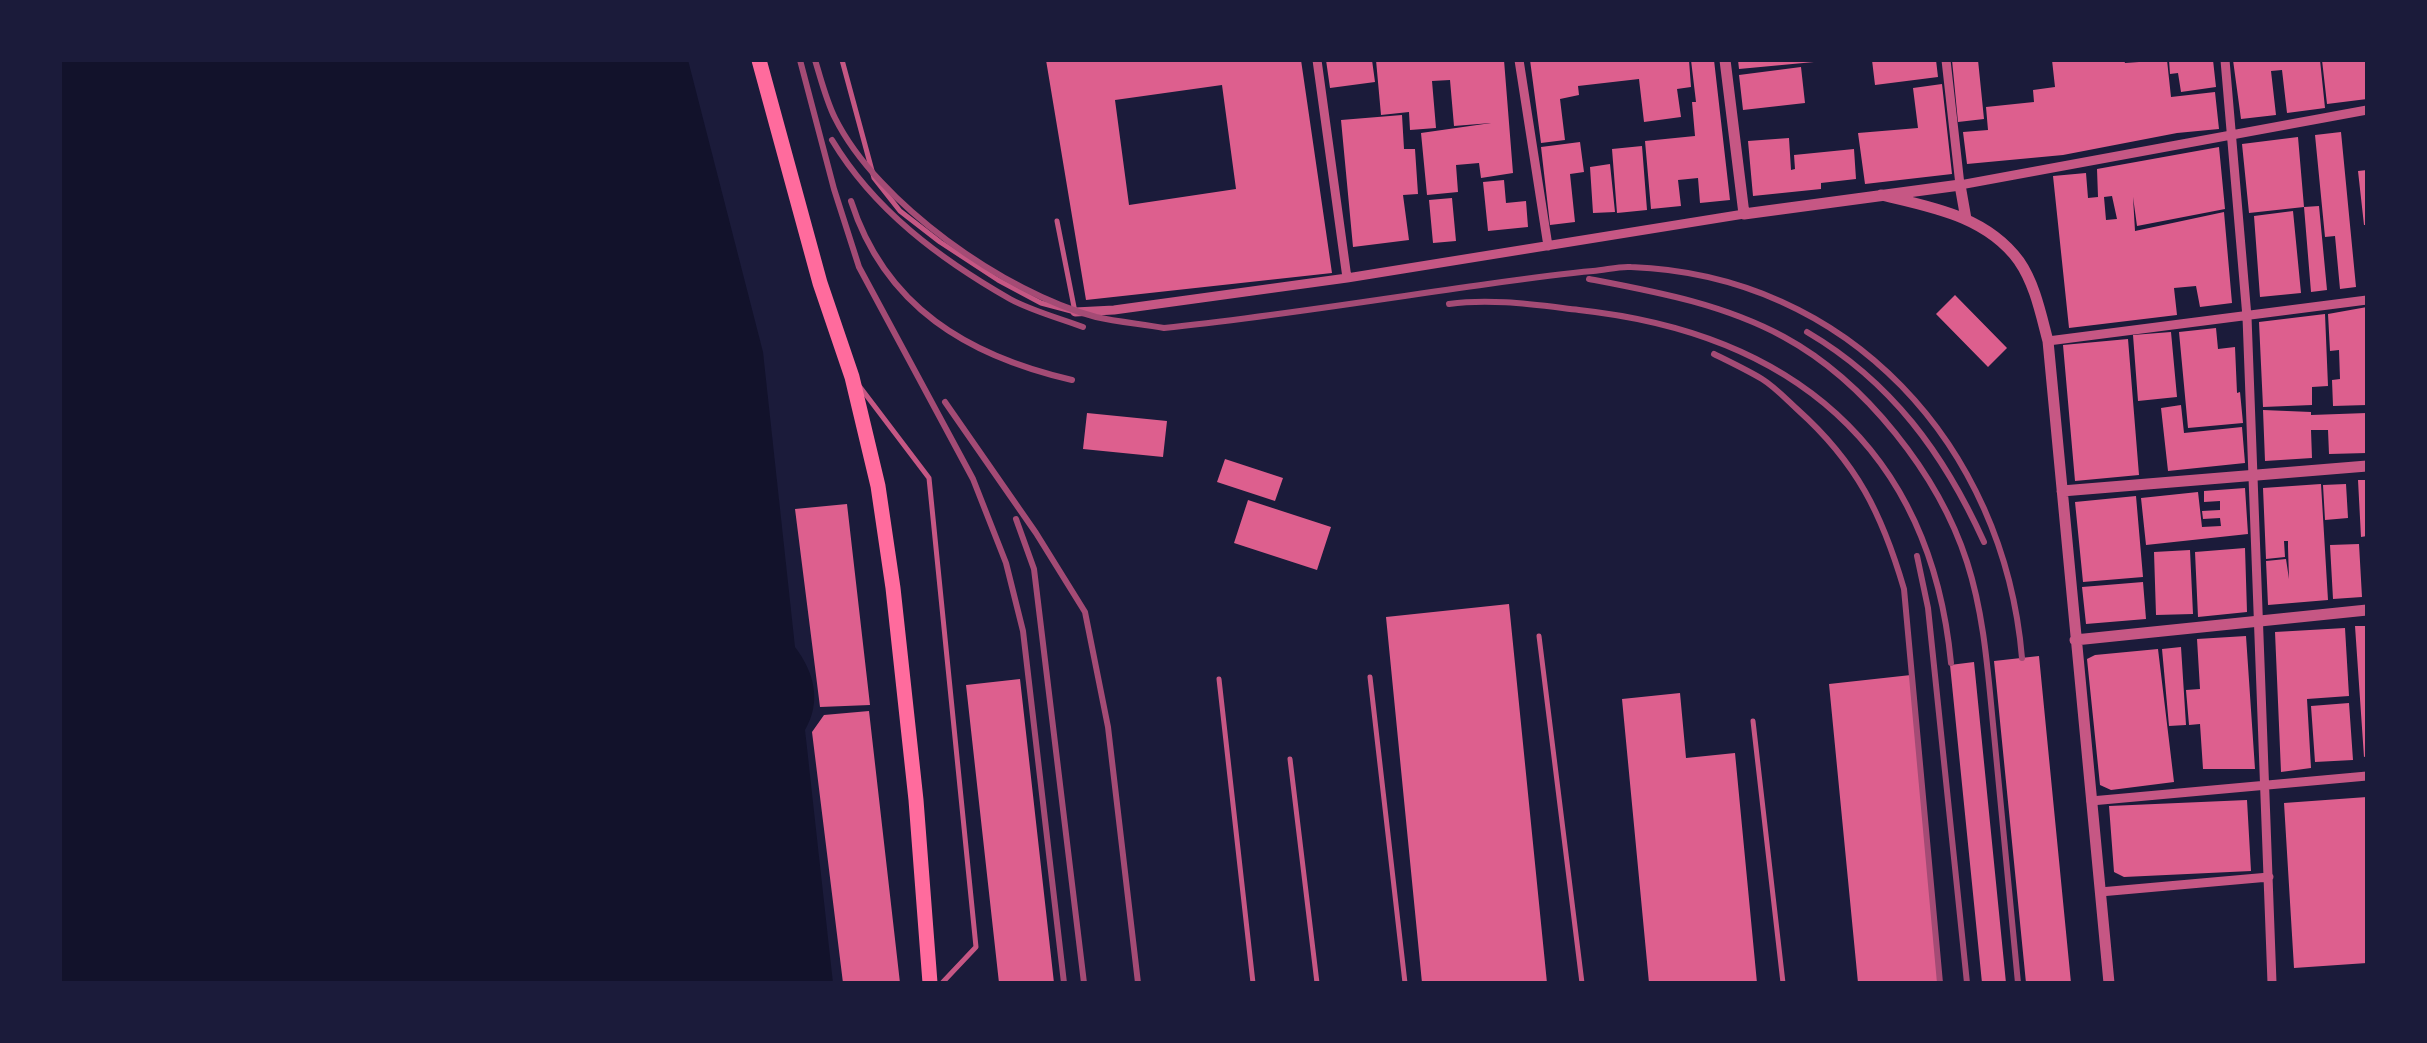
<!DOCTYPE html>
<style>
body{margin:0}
#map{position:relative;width:2427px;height:1043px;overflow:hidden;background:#1b1b3a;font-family:"Space Grotesk",sans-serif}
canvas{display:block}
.frame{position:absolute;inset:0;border:62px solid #1b1b3a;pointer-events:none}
</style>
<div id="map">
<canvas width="2427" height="1043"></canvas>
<div class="frame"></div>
</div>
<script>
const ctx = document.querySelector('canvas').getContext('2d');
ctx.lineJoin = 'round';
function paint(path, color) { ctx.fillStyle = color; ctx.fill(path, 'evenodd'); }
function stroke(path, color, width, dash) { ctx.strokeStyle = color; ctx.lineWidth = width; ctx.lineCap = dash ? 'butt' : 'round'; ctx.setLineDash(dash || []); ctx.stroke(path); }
const water = new Path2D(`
 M60 60H688L763 352 795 647C814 672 822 701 805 730L833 983H60Z`);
const building = new Path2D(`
 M1046 60H1301L1332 273 1086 300ZM1222 85 1236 189 1129 205 1115 100Z
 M1326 60H1372L1375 82 1330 88Z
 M1376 60H1504L1513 173 1481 178 1479 163 1456 165 1458 192 1427 195 1421 133 1491 123 1454 126 1450 80 1432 81 1436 128 1410 130 1409 112 1381 115Z
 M1530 60H1689L1691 87 1677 89 1681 117 1644 122 1639 79 1578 86 1579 95 1560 99 1565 140 1541 143Z
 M1691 60H1714L1730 200 1700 203 1698 178 1678 180 1681 206 1651 209 1645 141 1695 136 1692 102H1696Z
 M1738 60H1814V62L1739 69Z
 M1872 60H1936L1938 77 1875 85Z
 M1952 60H1978L1984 119 1958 122Z
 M2052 60H2124L2125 63 2167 60 2171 97 2215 92 2219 129 2177 133 2063 155 1967 164 1963 132 1988 130 1986 107 2034 102 2033 90 2055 87Z
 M2169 60H2213L2216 87 2181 92 2178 73 2170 74Z
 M2233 60H2320L2325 108 2287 113 2282 70 2271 71 2276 115 2241 119Z
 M2322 60H2367V99L2327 104Z
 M1801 67 1805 103 1743 110 1739 75Z
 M1942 84 1952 174 1865 184 1858 133 1918 128 1913 88Z
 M1402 115 1404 149H1415L1418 194 1403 195 1409 240 1353 247 1341 120Z
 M2341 132 2356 287 2340 289 2335 236 2325 237 2315 135Z
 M2298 137 2304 207 2319 206 2327 290 2311 292 2304 207 2249 213 2242 144Z
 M1789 138 1791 170 1795 169 1794 155 1854 149 1856 179 1821 183V189L1753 196 1748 141Z
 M1580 142 1584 172 1570 174 1575 222 1550 225 1541 147Z
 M1642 146 1647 210 1617 213 1612 149Z
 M2219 147 2225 209 2137 226 2133 197 2135 231 2224 212 2232 303 2200 307 2196 286 2174 288 2177 315 2069 328 2053 176 2086 173 2088 198 2098 197 2097 169ZM2112 196 2117 219 2106 220 2104 197Z
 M1610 164 1615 212 1593 213 1590 167Z
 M2367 170V225H2364L2358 171Z
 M1504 180 1506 203 1526 201 1528 227 1488 231 1483 182Z
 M1452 198 1456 241 1433 243 1429 200Z
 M2293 211 2301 293 2260 297 2254 216Z
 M1955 295 2007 348 1988 367 1936 314Z
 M2367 307V405L2333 406 2332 380 2340 379 2339 350 2330 351 2328 314Z
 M2325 314 2328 386 2312 387V405L2263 407 2259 322Z
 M2216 328 2218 349 2235 347 2237 393 2240 392 2243 423 2188 428 2179 332Z
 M2171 332 2177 397 2138 401 2133 335Z
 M2128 339 2139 475 2075 481 2063 345Z
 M2181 405 2184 433 2242 427 2245 463 2168 471 2161 408Z
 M2263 410 2311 412V415L2367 413V453L2329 454 2328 430H2311L2312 458 2265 461Z
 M1087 413 1167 421 1163 457 1083 449Z
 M1225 459 1283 478 1275 501 1217 482Z
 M2358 480H2367V536L2361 537Z
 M2321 484 2328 600 2268 605 2266 561 2286 559 2289 579 2288 547V541H2284L2285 557 2266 559 2263 488Z
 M2346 484 2348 518 2325 520 2323 485Z
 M2245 488 2248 534 2146 545 2141 498 2198 492 2202 527 2221 526 2220 518 2203 519 2202 511 2220 510V501L2204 502V491Z
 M2136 496 2143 577 2083 582 2075 502Z
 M1248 500 1331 527 1317 570 1234 543Z
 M847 504 870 705 820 707 795 509Z
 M2359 544 2362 597 2333 599 2330 545Z
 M2245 548 2247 612 2198 617 2195 552Z
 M2190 550 2193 614 2156 615 2154 552Z
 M2143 582 2146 619 2086 624 2082 587Z
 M1509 604 1547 983H1422L1386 617Z
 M2355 626H2367V756L2364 757Z
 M2345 628 2349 696 2307 699 2311 768 2281 772 2275 632Z
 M2246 636 2255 769H2203L2200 724 2189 725 2186 690 2200 689 2197 639Z
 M2181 647 2186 725 2169 726 2162 649Z
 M2158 649 2174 782 2111 790 2100 785 2087 659 2095 655Z
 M2039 656 2071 983H2026L1994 661Z
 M1974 662 2006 983H1982L1950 665Z
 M1911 675 1941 983H1858L1829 684Z
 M1020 679 1054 983H999L966 685Z
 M1680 693 1686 758 1735 753 1757 983H1649L1622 699Z
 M2349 703 2353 760 2315 762 2311 706Z
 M869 711 900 983H843L812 732 824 715Z
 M2367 797V963L2294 968 2284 803Z
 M2247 800 2251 871 2124 877 2114 872 2109 806Z`);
const service = new Path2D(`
 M842 60 874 178 900 211 940 242 998 280 1041 303 1075 312 1057 221
 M860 387 929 478 976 947 942 983
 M1539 636 1582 983
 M1370 677 1405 983
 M1219 679 1253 983
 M1753 721 1783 983
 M1290 759 1317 983`);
const minor = new Path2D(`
 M1317 60 1347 278
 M1519 60 1548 246
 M1946 60 1960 185 2367 110
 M2225 60 2247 317 2272 983
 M1075 312 1114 310 1347 278 1744 214
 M2048 341 2367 300
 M2091 801 2367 776
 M2100 892 2269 877`);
const tertiary = new Path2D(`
 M1725 60 1744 214 1960 185 1966 219
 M1881 195C1931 207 1986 216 2019 261 2035 284 2041 315 2048 341L2109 983
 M2062 491 2367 466
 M2075 640 2367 610`);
const primary = new Path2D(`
 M759 60 820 283 852 377 878 486 893 588 916 800 930 983`);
const rail = new Path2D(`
 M800 60 834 189 859 267 973 479 1006 563 1023 631 1064 983
 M815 60C821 79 826 100 835 118 877 203 1005 293 1096 317 1118 322 1142 324 1164 328 1272 317 1380 299 1488 284 1523 279 1558 274 1593 271 1606 270 1619 266 1631 267 1849 275 2004 446 2022 658
 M832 140C874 210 940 259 1010 299 1032 311 1059 318 1083 327
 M851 201C885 307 968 356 1072 380
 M1589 279C1657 292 1723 304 1784 337 1865 381 1939 475 1967 562 1985 618 1988 676 1994 734 2002 817 2010 900 2018 983
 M1449 304C1492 298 1536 305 1579 310 1790 333 1930 446 1951 663
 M1807 332C1892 382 1944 454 1984 542
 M1714 354C1730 362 1747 370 1762 379 1775 387 1787 400 1798 410 1857 463 1882 514 1904 589L1940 983
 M945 402 1036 533 1085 612 1108 727 1138 983
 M1016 519 1034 569 1084 983
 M1917 556 1928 608 1967 983`);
paint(water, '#12122b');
paint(building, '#dd5f8e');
stroke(service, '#c65784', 5);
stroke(minor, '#c65784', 9);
stroke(tertiary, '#c65784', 11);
stroke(primary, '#ff6b9d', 15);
stroke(rail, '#a44b75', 6);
</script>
